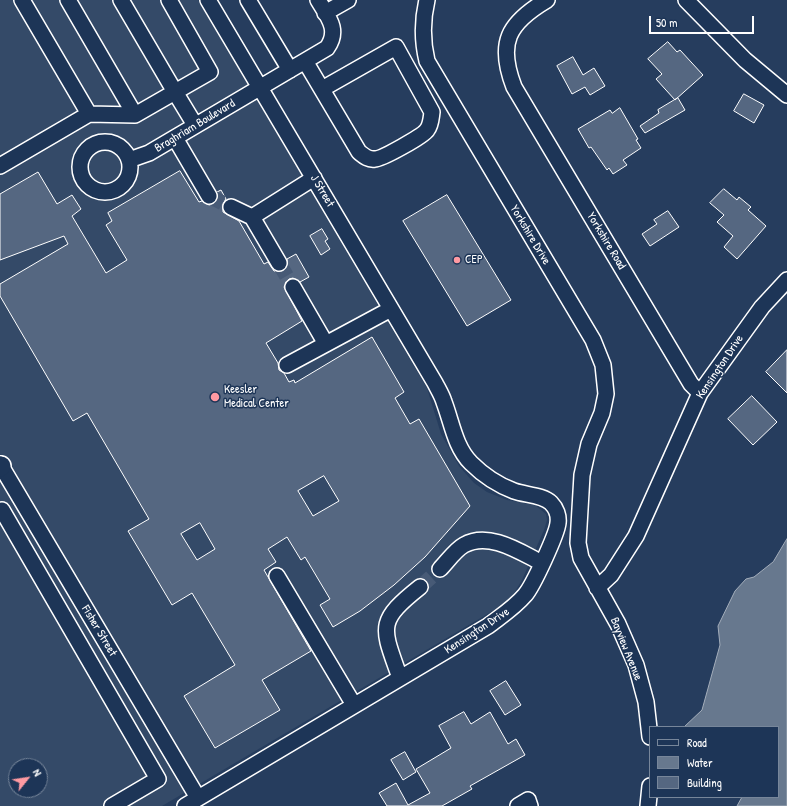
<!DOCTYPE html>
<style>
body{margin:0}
#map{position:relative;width:787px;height:806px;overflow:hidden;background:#263d5e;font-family:"Patrick Hand",sans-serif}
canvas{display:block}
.legend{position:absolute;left:649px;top:726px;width:130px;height:72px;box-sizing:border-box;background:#1d3557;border:1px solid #77869a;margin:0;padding:5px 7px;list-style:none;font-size:12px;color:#fff}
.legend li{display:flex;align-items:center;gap:8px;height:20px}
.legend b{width:20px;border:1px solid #77869a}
.north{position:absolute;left:8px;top:758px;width:40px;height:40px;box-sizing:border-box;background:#1d3557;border:1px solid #77869a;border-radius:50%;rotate:60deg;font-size:11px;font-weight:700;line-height:16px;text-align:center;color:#fff}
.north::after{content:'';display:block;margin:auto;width:14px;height:18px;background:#ff9aa2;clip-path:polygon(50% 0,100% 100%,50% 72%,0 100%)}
.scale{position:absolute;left:649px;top:16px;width:105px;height:18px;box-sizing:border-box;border:2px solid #fff;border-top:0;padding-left:5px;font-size:12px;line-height:14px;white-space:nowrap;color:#fff;-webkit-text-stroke:3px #1d3557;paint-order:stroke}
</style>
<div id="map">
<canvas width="787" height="806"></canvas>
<ul class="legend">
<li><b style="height:5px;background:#1d3557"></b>Road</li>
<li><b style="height:11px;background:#67788e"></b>Water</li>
<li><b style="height:11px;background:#556781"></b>Building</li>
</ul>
<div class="north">N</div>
<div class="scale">50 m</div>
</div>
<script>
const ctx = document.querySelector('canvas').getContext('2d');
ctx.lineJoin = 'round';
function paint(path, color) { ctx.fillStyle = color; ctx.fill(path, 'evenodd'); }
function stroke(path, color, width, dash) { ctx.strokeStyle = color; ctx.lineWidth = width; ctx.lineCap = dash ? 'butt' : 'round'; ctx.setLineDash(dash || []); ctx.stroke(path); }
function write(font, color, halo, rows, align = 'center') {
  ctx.font = font + ' "Patrick Hand",sans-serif'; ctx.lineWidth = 3; ctx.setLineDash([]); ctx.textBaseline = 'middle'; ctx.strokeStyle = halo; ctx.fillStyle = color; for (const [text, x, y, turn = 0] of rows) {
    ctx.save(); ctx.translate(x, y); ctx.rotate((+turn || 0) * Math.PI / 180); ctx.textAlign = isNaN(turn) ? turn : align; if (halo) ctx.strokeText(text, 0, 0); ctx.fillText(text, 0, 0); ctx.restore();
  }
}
const built = new Path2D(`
 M0 0H198L427 388 441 434 459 466 474 483 487 492 507 500 535 505 546 514 547 520 544 530 522 580 511 598 501 606 162 806H0ZM16 766H40V790H16Z`);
const water = new Path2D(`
 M787 539V806H737L742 797H778V727H684L702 710 720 645 718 626 735 591 746 579 754 577 773 562Z`);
const building = new Path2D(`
 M668 42 677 52 680 50 703 75 675 100 656 79 662 74 648 59Z
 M573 57 583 75 594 68 605 86 590 95 585 87 572 94 557 66Z
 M744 94 764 105 754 123 734 111Z
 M678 98 685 110 645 133 640 126 659 113 658 110Z
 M620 108 638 139 636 140 641 148 623 160 627 165 613 174 609 168 607 170 591 147 589 148 578 129 610 110 612 113Z
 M180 171 199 202 202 201 209 205 213 204 217 200V192L221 190 226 199 223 204V212L239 221 264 264 268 262 274 271H283L287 267V259L296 254 309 277 300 282 293 278 289 279 284 287 302 321 266 343 278 363 279 370 284 373 289 382 294 380 295 383 372 337 404 392 395 398 410 424 419 419 470 506 425 557 394 585 360 611 333 627 320 605 330 599 305 557 301 560 287 537 268 549 276 562 264 570 311 651 262 680 280 710 215 748 184 696 235 665 192 593 172 605 128 531 149 519 87 413 73 421 0 296V284L68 244 64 236 0 260V194L38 172 57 204 72 195 81 209 72 216 106 273 127 260 106 225 112 221 108 213ZM324 476 339 501 313 516 298 491ZM200 523 215 549 197 560 181 534Z
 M724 189 737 200 739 197 751 207 748 210 766 226 737 259 724 247 733 236 717 222 724 215 710 203Z
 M447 195 511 300 467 326 403 221Z
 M668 211 679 227 650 246 642 234 657 224 654 220Z
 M322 229 328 239 325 241 330 249 321 255 310 236Z
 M787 350V393L766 372Z
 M752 396 777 422 753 445 728 419Z
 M506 681 521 705 505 715 490 691Z
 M464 712 471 724 490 712 508 744 516 739 525 755 470 786 472 789 442 806H387L379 793 396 783 408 805 430 793 416 769 451 748 439 726Z
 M405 752 416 772 403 780 391 760Z`);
const minorTunnel = new Path2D(`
 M209 196 231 207
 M279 263 293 287
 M420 587 440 569`);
const minor = new Path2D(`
 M22 0 89 114 135 115 175 92 195 125
 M68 0 135 115
 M121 0 175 92 210 72 169 0
 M248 0 290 70
 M427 0C422 21 422 40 427 61L593 340 603 365 606 394 602 413 589 444 582 475 578 543 581 558 618 624 636 665 646 702 650 737
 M547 0C508 23 497 43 514 87L691 384 700 393
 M686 0 745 60 787 95
 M325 13 348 0
 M305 61 359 152C364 156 368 160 375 159 382 159 423 136 427 130 431 125 431 119 432 112L396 47 322 89
 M175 138 209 196
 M80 167a25 25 0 1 1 50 0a25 25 0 1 1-50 0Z
 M129 160 149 153 327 48C340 30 328 17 318 0
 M0 166 89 114
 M231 207 252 217 314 178
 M252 217 279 263
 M293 287 326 344
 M287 365 391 309
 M0 464 198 798
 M2 510 158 779 112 806
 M440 569C447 562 455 550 464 545 489 531 520 552 542 563
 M277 576 354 705
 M597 588 611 575 636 536 700 393 762 307 787 280
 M400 678C382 627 376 622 420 587
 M185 806 488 626C501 616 514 608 525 595 533 586 557 534 558 523 559 516 556 508 551 503 543 495 525 495 514 491 498 485 483 475 471 463 455 447 452 423 444 402 442 395 438 389 435 383L208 0
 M518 806 528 800 530 806
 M648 806 650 786`);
const major = new Path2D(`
 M0 467 1 466`);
const markers = [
 [457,260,4,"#ff9aa2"],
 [215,397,5,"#ff9aa2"]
];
const streetNames = [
 ["Braghriam Boulevard",195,126,-31],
 ["J Street",322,191,59],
 ["Yorkshire Drive",530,235,59],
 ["Yorkshire Road",606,241,59],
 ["Kensington Drive",720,367,-56],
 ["Fisher Street",99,631,59],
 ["Kensington Drive",477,631,-33],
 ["Bayview Avenue",626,649,68]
];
const poiNames = [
 ["CEP",465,260],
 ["Keesler",224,390],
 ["Medical Center",224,404]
];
paint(built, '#344a68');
paint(water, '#67788e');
stroke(water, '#a4aebb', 1);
paint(building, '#556781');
stroke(building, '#fff', 1);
stroke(minorTunnel, '#475a76', 15, [15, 8]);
stroke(minor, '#fff', 18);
stroke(major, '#fff', 22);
stroke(minor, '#1d3557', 15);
stroke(major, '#1d3557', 19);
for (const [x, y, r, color] of markers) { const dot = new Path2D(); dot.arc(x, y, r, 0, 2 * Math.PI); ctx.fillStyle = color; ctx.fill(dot); stroke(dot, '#1d3557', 1.5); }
write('12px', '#fff', '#1d3557', streetNames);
write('12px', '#fff', '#1d3557', poiNames, 'left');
</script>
